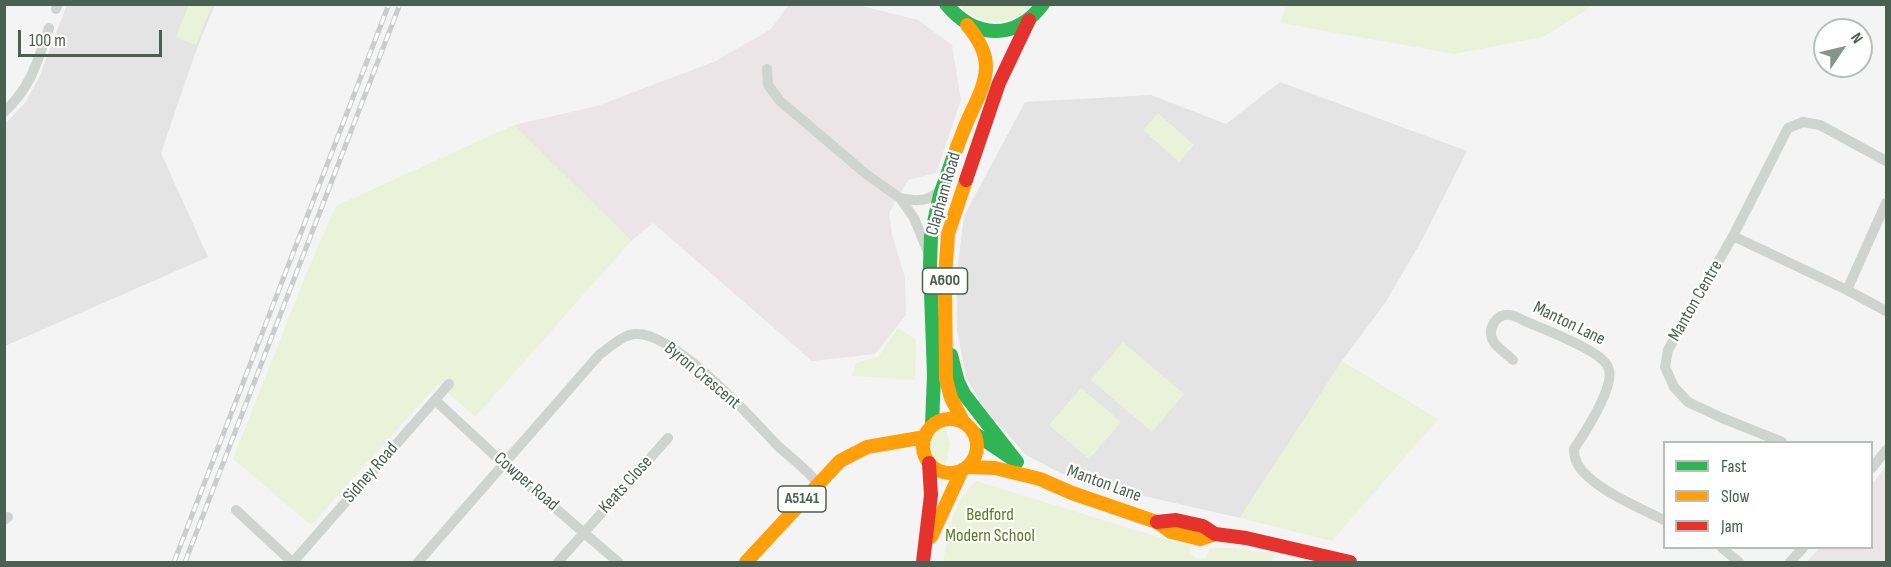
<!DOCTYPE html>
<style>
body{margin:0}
#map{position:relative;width:1891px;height:567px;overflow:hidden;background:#f4f4f4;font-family:"Sofia Sans Condensed",sans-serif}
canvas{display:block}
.frame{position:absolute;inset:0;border:6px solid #4a6052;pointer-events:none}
.legend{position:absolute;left:1663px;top:441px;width:210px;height:108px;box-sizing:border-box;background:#fff;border:2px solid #b7bfba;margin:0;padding:8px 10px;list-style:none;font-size:18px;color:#4a6052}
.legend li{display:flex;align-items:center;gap:12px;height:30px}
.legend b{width:30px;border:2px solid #b7bfba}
.north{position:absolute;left:1813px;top:18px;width:60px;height:60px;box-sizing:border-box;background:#fff;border:2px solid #b7bfba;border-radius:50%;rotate:55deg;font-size:16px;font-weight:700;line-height:24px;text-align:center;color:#4a6052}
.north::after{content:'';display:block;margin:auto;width:21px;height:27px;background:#86948b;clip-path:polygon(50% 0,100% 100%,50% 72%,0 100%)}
.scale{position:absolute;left:18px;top:30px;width:144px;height:27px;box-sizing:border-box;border:3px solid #4a6052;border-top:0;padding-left:8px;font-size:18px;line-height:21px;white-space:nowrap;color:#4a6052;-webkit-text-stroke:4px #fff;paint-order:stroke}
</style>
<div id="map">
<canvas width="1891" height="567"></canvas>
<div class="frame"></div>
<ul class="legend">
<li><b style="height:8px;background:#30b455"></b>Fast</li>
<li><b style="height:8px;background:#ff9f0a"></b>Slow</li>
<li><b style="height:8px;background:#e5322d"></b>Jam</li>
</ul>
<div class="north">N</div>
<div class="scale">100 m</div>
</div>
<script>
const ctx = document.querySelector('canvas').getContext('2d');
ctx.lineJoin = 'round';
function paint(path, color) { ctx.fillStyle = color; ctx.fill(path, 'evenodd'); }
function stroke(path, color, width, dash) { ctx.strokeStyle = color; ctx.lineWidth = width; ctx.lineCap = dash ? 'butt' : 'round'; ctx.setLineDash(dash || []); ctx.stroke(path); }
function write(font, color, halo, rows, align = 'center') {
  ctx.font = font + ' "Sofia Sans Condensed",sans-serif'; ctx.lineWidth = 4.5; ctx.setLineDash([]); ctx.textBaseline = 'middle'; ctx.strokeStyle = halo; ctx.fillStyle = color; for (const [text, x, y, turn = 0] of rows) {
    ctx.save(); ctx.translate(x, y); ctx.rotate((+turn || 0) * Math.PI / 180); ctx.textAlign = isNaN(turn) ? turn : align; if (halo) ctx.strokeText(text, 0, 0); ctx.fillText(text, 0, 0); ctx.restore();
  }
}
const commercial = new Path2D(`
 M789 5H858L918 20 952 45 961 100 936 173 908 180 889 213 892 235 905 277 906 315 875 354 812 361 653 223 631 241 514 125 597 106 716 61 771 29Z
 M1886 466V562H1807L1819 548H1872V484Z`);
const education = new Path2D(`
 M67 5H215L197 48 161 153 208 257 5 346V124L25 103 38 80Z
 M1280 82 1467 151 1422 240 1385 303 1342 361 1240 518 1074 480 1026 455 982 405 966 377 957 330V272L964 216 1025 102 1151 95 1226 124Z`);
const green = new Path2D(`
 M189 4 212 5 196 45 176 37Z
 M959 5H1032C1011 28 980 26 959 5Z
 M1285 5V4L1590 5 1588 9 1543 37 1454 54 1281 23Z
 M1158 113 1194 145 1179 162 1143 130Z
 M514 125 631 241 475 417 438 384 311 525 233 459 309 267 336 206Z
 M898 328 916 340 915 380 852 376 856 363 878 357Z
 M1123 342 1184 394 1152 432 1091 380Z
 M1342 361 1438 419 1332 541 1240 518Z
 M1081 388 1121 422 1089 459 1049 425Z
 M945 426 950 444 945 468C942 466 938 465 936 463 922 451 931 431 945 426Z
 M976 481 1171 541 1191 544 1190 554 1198 559 1206 558 1210 548H1236L1274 554 1272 562H943C949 533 952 501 976 481Z`);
const street = new Path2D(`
 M56 9 58 4
 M767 69 768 85 780 101 866 174 900 198 914 218 928 252
 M4 112C32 86 37 62 49 28
 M1886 161 1820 125 1803 122 1788 128 1733 236 1847 290 1886 311
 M900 198C918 202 930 202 943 187
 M1733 236 1668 350 1665 367 1674 387 1688 402 1722 418 1782 442
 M1847 290 1886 203
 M1513 360C1507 354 1497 348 1493 341 1487 329 1496 313 1510 315 1515 315 1522 320 1527 322 1547 330 1580 343 1598 356 1602 359 1608 364 1609 370 1614 388 1584 434 1574 449 1574 453 1575 459 1577 463 1589 487 1640 508 1664 520
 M435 400 505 465 618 562
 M1872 468 1886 450
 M236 510 292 562
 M4 520 8 517
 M1722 548 1739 562
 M293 562 449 384
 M418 562 599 355C609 348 622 335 635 334 674 331 751 418 778 446 792 459 807 469 818 484
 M558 562 668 438
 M1790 562 1803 548`);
const fast = new Path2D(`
 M946 4C975 39 1015 41 1043 4
 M951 355 958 382 964 394 1017 462
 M932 425 934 375 930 265 931 236 940 195 954 155
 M974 433 1014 460`);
const slow = new Path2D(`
 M954 155C960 140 965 125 972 111 989 75 994 57 967 25
 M923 446a27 27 0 1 1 54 0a27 27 0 1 1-54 0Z
 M963 421 951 398 946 379 945 277 948 234 966 180
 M969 467 995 468 1040 479 1072 493 1157 522 1171 532 1200 539 1215 534
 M931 537 962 470
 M746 562 840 461 867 447 925 437`);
const jam = new Path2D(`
 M966 180 999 83 1029 20
 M1157 522 1176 520 1203 526 1215 534 1246 538 1350 562
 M923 562 931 495 929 463`);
const rail = new Path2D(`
 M174 562 389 4
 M185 562 400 4`);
const shields = [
 [945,281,45],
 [802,499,48]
];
const shieldNames = [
 ["A600",945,281],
 ["A5141",802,499]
];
const streetNames = [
 ["Clapham Road",944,194,-74],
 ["Manton Centre",1696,301,-60],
 ["Manton Lane",1569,324,26],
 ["Byron Crescent",702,376,40],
 ["Sidney Road",371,473,-49],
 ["Cowper Road",526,482,41],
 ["Manton Lane",1104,484,20],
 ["Keats Close",626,485,-48]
];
const parkNames = [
 ["Bedford",990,515],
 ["Modern School",990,536]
];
paint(commercial, '#ebe5e7');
paint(education, '#e4e4e5');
paint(green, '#ebf2da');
stroke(street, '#cfd4d1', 10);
stroke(fast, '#30b455', 14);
stroke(slow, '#ff9f0a', 14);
stroke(jam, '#e5322d', 14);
stroke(rail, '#cacdcb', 5);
stroke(rail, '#fff', 3, [9]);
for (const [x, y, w] of shields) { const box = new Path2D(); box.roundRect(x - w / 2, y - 13, w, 26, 4.5); ctx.fillStyle = '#fff'; ctx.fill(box); stroke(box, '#4a6052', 1.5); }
write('bold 16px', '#4a6052', null, shieldNames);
write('18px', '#4a6052', '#fff', streetNames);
write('18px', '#577d1a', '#fff', parkNames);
</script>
